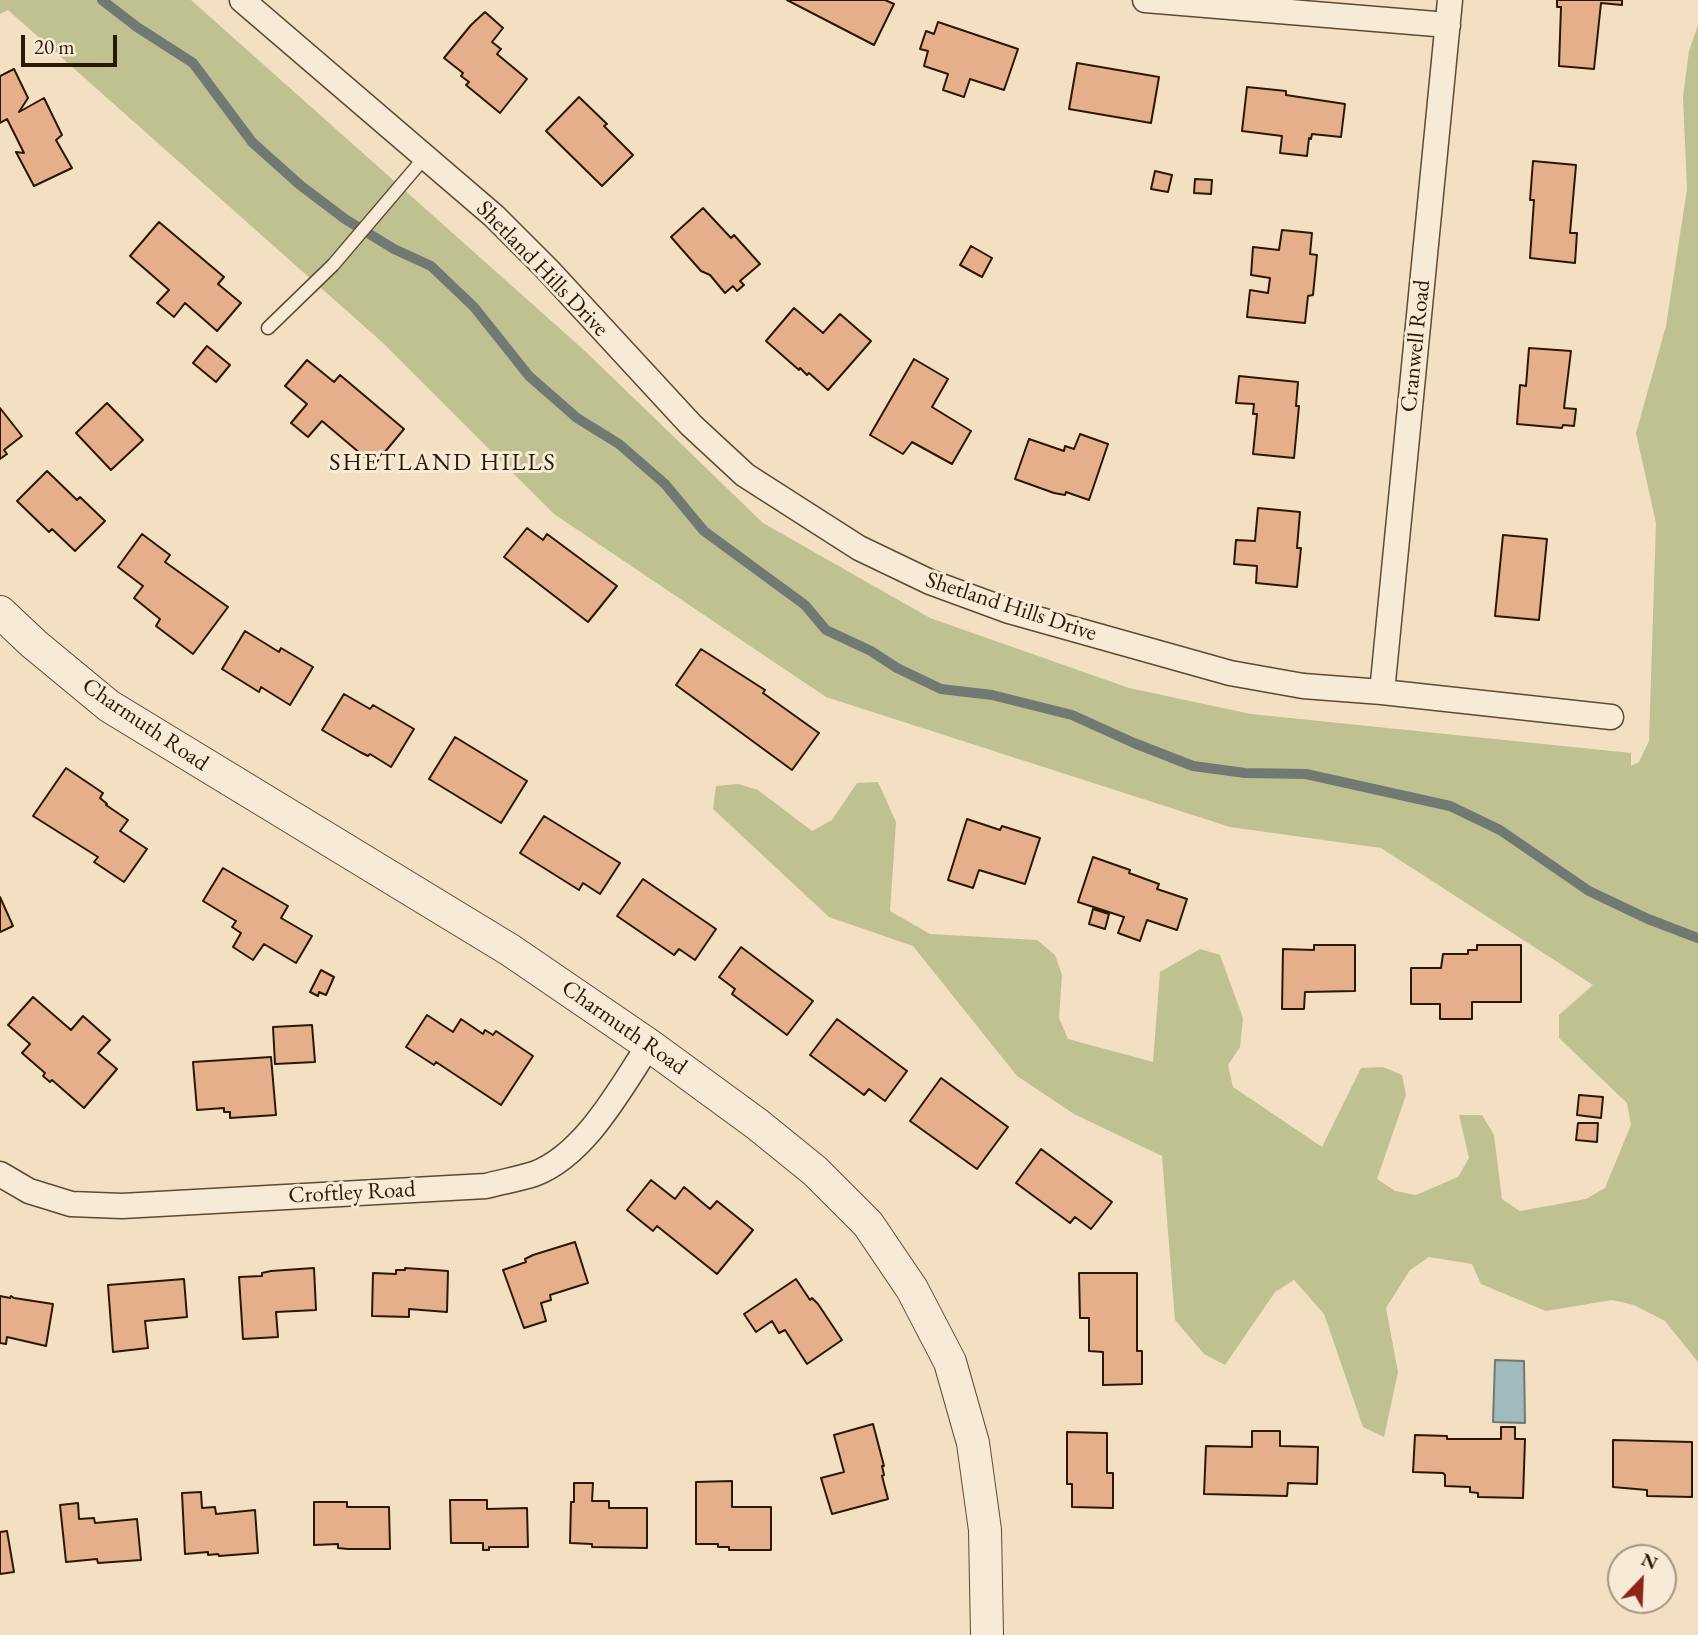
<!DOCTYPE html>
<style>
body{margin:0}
#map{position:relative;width:1698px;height:1635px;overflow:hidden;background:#f3dfc1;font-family:"EB Garamond",serif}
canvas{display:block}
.north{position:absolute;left:1607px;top:1544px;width:70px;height:70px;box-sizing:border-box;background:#f7ead7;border:2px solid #a59682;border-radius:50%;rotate:23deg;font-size:19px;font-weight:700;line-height:28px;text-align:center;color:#2b1803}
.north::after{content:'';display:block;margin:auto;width:24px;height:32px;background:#8f2418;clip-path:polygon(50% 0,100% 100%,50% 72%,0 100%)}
.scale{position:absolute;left:21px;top:35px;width:96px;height:32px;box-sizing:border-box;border:4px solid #2b1803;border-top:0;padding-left:9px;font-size:21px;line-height:24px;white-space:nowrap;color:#2b1803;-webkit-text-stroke:5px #f7ead7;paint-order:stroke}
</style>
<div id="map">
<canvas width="1698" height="1635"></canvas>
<div class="north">N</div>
<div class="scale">20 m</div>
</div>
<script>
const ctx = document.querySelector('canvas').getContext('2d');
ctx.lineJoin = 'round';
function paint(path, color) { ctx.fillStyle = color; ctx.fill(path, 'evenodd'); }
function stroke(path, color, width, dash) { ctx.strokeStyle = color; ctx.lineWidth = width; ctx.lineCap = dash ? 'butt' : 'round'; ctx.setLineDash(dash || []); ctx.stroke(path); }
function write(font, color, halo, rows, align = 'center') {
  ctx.font = font + ' "EB Garamond",serif'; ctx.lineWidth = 6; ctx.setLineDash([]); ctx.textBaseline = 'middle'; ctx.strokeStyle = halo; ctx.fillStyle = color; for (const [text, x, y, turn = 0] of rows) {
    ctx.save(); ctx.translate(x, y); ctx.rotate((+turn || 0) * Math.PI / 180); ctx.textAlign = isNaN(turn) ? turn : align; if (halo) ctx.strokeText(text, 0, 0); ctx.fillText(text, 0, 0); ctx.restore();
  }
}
const green = new Path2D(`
 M0 0H191L585 351 763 523 930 618 1129 688 1251 714 1631 753V766L1639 762 1649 741 1656 523 1636 433 1666 326 1687 189 1683 97 1689 51 1698 25V1362L1665 1321 1634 1305 1612 1300 1546 1311 1481 1284 1472 1264 1429 1257 1410 1270 1386 1308 1398 1372 1384 1437 1363 1427 1324 1314 1294 1280 1275 1292 1225 1365 1204 1354 1175 1320 1162 1156 1074 1114 1017 1076 913 946 829 917 713 809 716 786 738 784 758 790 812 831 832 820 857 783 878 782 896 822 890 911 930 934 1037 940 1055 955 1062 975 1059 1018 1068 1039 1153 1062 1160 972 1200 949 1220 955 1243 1018 1240 1047 1228 1065 1233 1087 1322 1147 1361 1068 1383 1067 1402 1075 1406 1095 1377 1179 1395 1191 1416 1195 1458 1177 1469 1158 1459 1115H1482L1494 1135 1502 1199 1520 1211 1586 1199 1605 1188 1631 1125 1627 1103 1559 1038V1015L1593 985 1381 848 1230 827 826 697 554 514 383 343 8 10 0 14Z`);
const water = new Path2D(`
 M1495 1360 1524 1361 1525 1423 1493 1422Z`);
const stream = new Path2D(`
 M102 0 137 27 193 63 252 142 300 185 345 219 394 249 431 266 474 307 529 376 577 418 619 444 665 484 704 531 805 605 826 630 871 651 897 668 941 689 992 695 1072 715 1134 743 1193 766 1245 773 1306 774 1450 806 1500 830 1589 891 1648 919 1698 938`);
const building = new Path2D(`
 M787 0H885L894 4 874 45Z
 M1557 0H1622V5L1601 3 1594 69 1559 66 1561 7H1557Z
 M485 12 503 28 492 42 501 49 497 54 527 79 500 113 466 85 469 82 461 76 463 73 444 58 471 25Z
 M938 22 1018 49 1004 90 970 79 964 97 943 90 948 74 924 66 928 51 920 49 926 31 934 34Z
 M1077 63 1159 77 1151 123 1069 109Z
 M14 69 28 98 19 112 44 98 62 135 56 140 72 168 34 186 16 152 24 153 7 119 0 123V76Z
 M1247 87 1286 91V95L1345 104 1341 137 1312 134 1311 139 1309 138 1307 156 1280 153 1282 136 1242 131Z
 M579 97 607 124 604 126 633 155 602 186 546 131Z
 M1533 161 1576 165 1570 233H1577L1575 263 1530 258 1534 200H1530Z
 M1155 171 1172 175 1168 192 1151 189Z
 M1195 179 1212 180 1211 194 1194 193Z
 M703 208 731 238 734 235 760 264 740 281 744 285 737 291 733 286 725 293 710 275 701 271 671 237Z
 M159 222 224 277 218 284 241 303 217 331 185 303 174 317 157 303 169 290 130 256Z
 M1282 230 1312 233 1310 254 1317 255 1313 295 1308 296 1305 323 1247 317 1250 290 1268 293 1270 278 1251 275 1253 247 1279 250Z
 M971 246 992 258 982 277 960 265Z
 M794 308 823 333 840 314 871 341 828 390 809 373 807 375 800 368 799 370 766 341Z
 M207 346 230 365 216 382 193 363Z
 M1529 348 1571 351 1564 408 1576 409 1574 426 1563 425 1562 428 1517 424 1520 385 1526 386Z
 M914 359 948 379 932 407 971 431 952 464 912 442 903 454 870 435Z
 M307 360 334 382 340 375 404 429 374 465 322 421 308 437 291 423 307 404 285 386Z
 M1239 376 1298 382 1296 406H1299L1294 458 1253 454 1257 414H1253L1254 404 1236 403Z
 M107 403 143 440 111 470 76 433Z
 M0 408 22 436 4 450 7 454 0 459Z
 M1080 434 1108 444 1089 500 1066 492 1065 495 1054 493 1015 479 1029 439 1064 451 1065 446 1074 449Z
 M47 471 77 500 80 497 105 521 75 551 52 529 49 532 17 501Z
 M1258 508 1300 512 1297 548H1301L1297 587 1256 583 1257 566 1234 564 1236 540 1255 541Z
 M527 528 543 540 547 534 617 586 588 622 504 557Z
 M142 534 170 555 165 562 228 607 193 654 156 626 160 619 134 598 143 586 118 567Z
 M1503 535 1547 539 1539 620 1495 616Z
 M245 631 279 652 281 648 313 667 290 705 261 687 259 692 222 669Z
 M701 649 765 690 763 693 819 733 792 770 676 685Z
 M344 694 370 709 373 705 414 729 391 767 370 754 368 756 360 752 322 730Z
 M455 737 527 781 501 823 429 779Z
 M66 768 103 793 100 798 107 804 106 805 128 820 120 831 147 849 124 882 94 862 98 857 33 816Z
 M544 816 620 863 600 894 583 883 579 890 520 853Z
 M967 819 1000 830 1002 826 1040 838 1025 884 979 870 973 888 948 880Z
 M1093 857 1130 870 1129 873 1159 884 1157 889 1187 899 1177 930 1147 920 1140 941 1118 933 1124 917 1078 902Z
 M223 868 288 906 281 918 312 936 296 963 264 944 253 960 233 947 241 933 232 927 236 921 203 901Z
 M643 879 716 929 695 960 679 949 674 955 617 916Z
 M0 897 13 926 0 932Z
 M1093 909 1109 914 1105 929 1089 924Z
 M1314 945H1355V991L1305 992 1304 1009H1282L1283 949 1314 950Z
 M1477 945H1521V1002H1472V1019H1440V1004H1411V968H1441L1443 954H1468V950H1477Z
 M741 947 813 1001 787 1035 732 994 735 989 719 977Z
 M321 970 334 977 326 995 319 992 318 996 310 992Z
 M33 997 71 1030 83 1016 110 1040 98 1053 117 1069 84 1108 52 1080 50 1082 43 1076 45 1073 22 1053 30 1044 8 1025Z
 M427 1015 453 1032 461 1019 483 1034 485 1030 493 1035 496 1031 533 1056 501 1105 436 1062 434 1065 406 1047Z
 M837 1019 907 1071 885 1101 869 1089 864 1095 810 1055Z
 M312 1025 315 1062 275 1064 273 1027Z
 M271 1057 276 1115 230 1118V1112H224V1108L197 1110 193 1062Z
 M941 1078 1008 1127 977 1169 910 1121Z
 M1579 1095 1603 1097 1601 1118 1577 1115Z
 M1578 1123H1598L1597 1142 1576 1140Z
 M1041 1149 1112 1202 1091 1229 1075 1217 1070 1223 1016 1183Z
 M651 1180 675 1199 684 1187 710 1209 717 1201 753 1230 717 1274 657 1226 653 1231 627 1210Z
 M575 1242 588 1283 550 1295 551 1300 541 1303 546 1321 524 1328 503 1270 526 1262 525 1259 533 1255Z
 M314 1268 316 1310 276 1312 278 1337 243 1339 239 1277 262 1276V1273L271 1271Z
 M405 1268 448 1271 447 1312 409 1309V1317L372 1316 373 1273 396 1274V1270H405Z
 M1079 1273H1137V1351H1142V1384L1103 1385V1352L1089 1351V1318H1080Z
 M184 1279 187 1317 145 1321 148 1348 113 1352 108 1285Z
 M796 1279 810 1300 812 1298 818 1304 842 1340 807 1364 785 1330 779 1333 772 1321 756 1332 744 1314Z
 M0 1296 10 1298 11 1296 14 1298 53 1304 46 1346 7 1337 6 1344 0 1343Z
 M873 1424 884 1466H882L884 1475 882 1476 888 1499 832 1514 821 1478 844 1472 834 1435Z
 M1501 1427H1515V1439H1525L1523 1498 1478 1497V1493L1470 1492V1487L1445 1486V1475L1443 1473 1413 1472 1415 1435 1447 1436V1439H1501Z
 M1252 1431H1280V1446L1318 1447 1317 1484 1288 1483 1287 1496 1204 1494 1206 1446 1252 1447Z
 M1067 1432 1107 1433V1473H1113V1508L1072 1507V1484H1067Z
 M1613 1440 1692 1442V1497L1647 1496V1490L1613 1487Z
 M732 1481V1507H771V1550H729V1547H718V1544H696V1482Z
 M574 1483H593L592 1501H609V1508H647V1548L592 1547V1544L570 1543 571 1502H574Z
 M201 1492 202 1508 215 1507 216 1514 255 1510 258 1553 219 1556 218 1554 208 1555V1552L185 1554 182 1493Z
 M450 1500H487V1509L527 1508 528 1547H489V1550H483V1543H451Z
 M314 1502H347V1507H389L390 1549H348L338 1548V1544L314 1545Z
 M78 1503 79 1519 94 1518 95 1523 137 1519 141 1560 98 1563 97 1559 66 1562 60 1505Z
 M7 1531 14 1572 0 1574V1532Z`);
const service = new Path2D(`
 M268 328 333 265 425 157`);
const minor = new Path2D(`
 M242 0 494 216 547 269 691 425 745 475 859 548 930 582 1009 611 1230 673 1303 686 1382 692 1611 717
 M1145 0 1448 25
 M1382 692 1450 0
 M0 1174 29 1191 71 1204 122 1206 486 1186C501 1182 518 1179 534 1174 585 1155 620 1089 649 1045`);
const tertiary = new Path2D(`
 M0 612 34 644 109 706 510 950 649 1045 757 1124 815 1171 868 1224 912 1289 950 1362 973 1443 985 1530 987 1635`);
const streetNames = [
 ["Shetland Hills Drive",542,269,46],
 ["Cranwell Road",1416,346,-84],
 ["Shetland Hills Drive",1011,607,18],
 ["Charmuth Road",145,725,34],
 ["Charmuth Road",624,1028,35],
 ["Croftley Road",352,1193,-3]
];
const neighbourhoodNames = [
 ["SHETLAND HILLS",443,463]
];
paint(green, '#bfc190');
paint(water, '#a0babd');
stroke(water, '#717973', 2);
stroke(stream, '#717973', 10);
paint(building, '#e5af8c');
stroke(building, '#2b1803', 2);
stroke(service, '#5d4a32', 15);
stroke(minor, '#5d4a32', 27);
stroke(tertiary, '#5d4a32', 34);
stroke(service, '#f7ead7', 12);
stroke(minor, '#f7ead7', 24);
stroke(tertiary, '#f7ead7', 32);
write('23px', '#2b1803', '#f7ead7', streetNames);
ctx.letterSpacing = '2px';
write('24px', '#2b1803', '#f7ead7', neighbourhoodNames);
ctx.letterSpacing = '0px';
</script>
